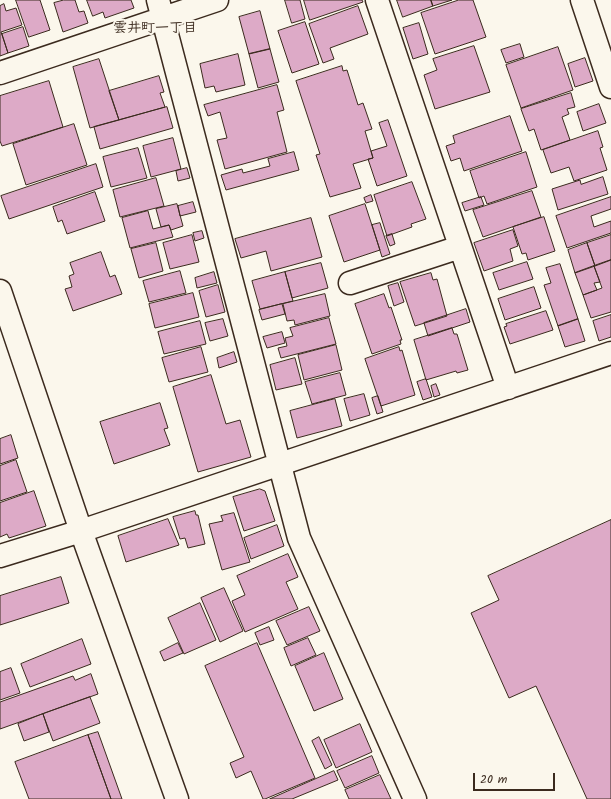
<!DOCTYPE html>
<meta charset="utf-8">
<style>
body{margin:0}
#map{position:relative;width:611px;height:799px;overflow:hidden;background:#fbf7ec;font-family:Kalam,sans-serif}
canvas{display:block}
.scale{position:absolute;left:473px;top:773px;width:82px;height:18px;box-sizing:border-box;border:2px solid #3b2a1e;border-top:0;padding-left:5px;font-size:12px;line-height:14px;white-space:nowrap;color:#3b2a1e;-webkit-text-stroke:3px #fbf7ec;paint-order:stroke}
</style>
<div id="map">
<canvas width="611" height="799"></canvas>
<div class="scale">20 m</div>
</div>
<script>
const ctx = document.querySelector('canvas').getContext('2d');
ctx.lineJoin = 'round';
function paint(path, color) { ctx.fillStyle = color; ctx.fill(path, 'evenodd'); }
function stroke(path, color, width, dash) { ctx.strokeStyle = color; ctx.lineWidth = width; ctx.lineCap = dash ? 'butt' : 'round'; ctx.setLineDash(dash || []); ctx.stroke(path); }
function write(font, color, halo, rows, align = 'center') {
  ctx.font = font + ' Kalam,"Klee One",sans-serif'; ctx.lineWidth = 4; ctx.setLineDash([]); ctx.textBaseline = 'middle'; ctx.strokeStyle = halo; ctx.fillStyle = color; for (const [text, x, y, turn = 0] of rows) {
    ctx.save(); ctx.translate(x, y); ctx.rotate((+turn || 0) * Math.PI / 180); ctx.textAlign = isNaN(turn) ? turn : align; if (halo) ctx.strokeText(text, 0, 0); ctx.fillText(text, 0, 0); ctx.restore();
  }
}
const building = new Path2D(`
 M16 0H40L50 30 29 37Z
 M64 0H75L79 12 84 11 88 23 63 32 54 3Z
 M87 0H131L134 8 105 18 103 12 93 16Z
 M285 0H300L305 19 292 23Z
 M304 0H362L363 2 310 20Z
 M397 0H431L433 6 403 17Z
 M431 0H452L433 6Z
 M459 0H473L486 37 435 54 421 13Z
 M4 4 6 11 16 8 22 25 1 32 8 53 0 56V6Z
 M358 6 368 34 330 48 334 59 323 63 309 24Z
 M260 11 270 49 249 54 239 17Z
 M305 22 319 64 292 73 278 31Z
 M419 23 428 54 413 59 403 28Z
 M23 27 29 46 8 53 2 34Z
 M520 44 524 57 506 63 501 50Z
 M474 46 490 92 435 109 424 75 437 70 433 59Z
 M558 47 573 90 521 108 506 65Z
 M270 49 279 82 258 88 249 54Z
 M238 54 245 85 216 92 214 86 205 88 200 64Z
 M585 58 593 81 575 87 568 64Z
 M99 59 119 120 90 128 73 67Z
 M342 66 343 71 347 70 358 105 363 103 372 129 365 131 373 158 353 164 361 188 330 197 316 155 320 154 296 81Z
 M159 76 164 92 160 93 165 107 119 120 109 91Z
 M49 81 63 127 2 146 0 141V96Z
 M277 85 284 110 277 112 287 152 225 169 217 140 227 138 220 112 208 116 204 105Z
 M571 93 575 107 567 109 569 114 562 117 570 140 541 150 534 129 529 131 521 109Z
 M599 104 606 123 583 131 577 112Z
 M167 107 173 128 100 149 94 127Z
 M510 116 522 151 464 171 460 158 451 161 446 146 455 143 453 136Z
 M388 120 407 176 377 186 368 159 373 158 371 151 387 146 379 123Z
 M74 124 87 165 26 185 13 144Z
 M598 131 603 147 600 148 607 170 574 181 569 167 551 173 543 150Z
 M173 138 181 169 151 177 143 146Z
 M138 148 147 178 111 187 103 157Z
 M294 152 299 170 226 190 221 175 242 169 243 173 270 166 268 159Z
 M526 152 537 187 487 204 484 196 479 198 470 171Z
 M96 164 103 187 9 219 1 196Z
 M187 168 190 178 178 181 176 171Z
 M603 177 608 194 558 210 552 189 580 180 581 184Z
 M156 178 164 206 120 217 113 190Z
 M412 182 426 219 411 224 412 227 387 236 374 195Z
 M532 191 541 217 483 237 473 210Z
 M95 192 105 221 67 234 62 220 58 222 53 207Z
 M371 195 373 201 366 203 364 198Z
 M481 197 484 205 465 211 462 203Z
 M611 197V209L591 216 594 227 611 221V233L567 248 556 216Z
 M193 202 196 212 180 216 178 206Z
 M177 204 183 226 171 230 169 225 161 227 156 209Z
 M365 204 380 250 344 262 329 216Z
 M148 211 153 229 169 225 173 237 130 248 122 218Z
 M544 217 555 251 528 260 526 253 522 254 513 227Z
 M311 218 322 257 271 271 266 251 241 258 235 239Z
 M380 223 390 254 382 257 372 225Z
 M513 230 518 246 510 249 513 261 484 271 474 243Z
 M202 231 204 238 195 241 193 233Z
 M392 234 395 244 390 246 386 236Z
 M192 235 199 262 170 269 163 243Z
 M611 235V260L595 266 587 243Z
 M156 243 163 271 139 278 131 249Z
 M587 243 595 266 575 273 568 250Z
 M101 252 110 277 115 275 122 294 73 311 65 289 72 287 69 276 74 274 70 263Z
 M611 260V312L591 318 583 295 602 288 594 266Z
 M527 262 533 279 499 290 493 273Z
 M321 263 328 288 292 298 285 272Z
 M560 264 578 319 558 326 544 285 551 283 546 268Z
 M594 266 600 282 594 283 597 290 583 295 575 273Z
 M180 271 186 293 149 302 143 281Z
 M214 272 217 283 197 288 195 278Z
 M285 272 293 301 260 309 252 281Z
 M431 273 433 280 437 279 447 316 415 326 400 282Z
 M398 283 404 302 394 306 388 286Z
 M218 285 225 312 206 317 199 291Z
 M534 287 541 308 505 320 498 299Z
 M193 293 199 317 155 328 149 304Z
 M325 294 330 316 295 325 294 320 287 321 283 304Z
 M384 294 389 308 391 307 402 340H400L401 344 372 354 355 304Z
 M282 304 285 314 262 320 259 310Z
 M466 309 470 322 428 336 424 323Z
 M546 311 553 330 510 344 504 327 507 326 506 324Z
 M611 315V337L599 341 593 321Z
 M329 318 336 344 281 358 278 348 287 346 285 338 293 336 290 328Z
 M223 319 228 336 210 341 205 323Z
 M578 319 585 341 565 347 558 326Z
 M200 321 206 344 164 354 158 332Z
 M452 328 454 334H457L468 370 457 373 456 371 426 380 414 340Z
 M282 332 285 343 267 348 263 337Z
 M336 345 342 370 304 380 298 355Z
 M201 347 208 372 169 382 162 358Z
 M399 347 400 351 402 350 415 395 381 406 365 359Z
 M234 352 237 362 219 368 217 358Z
 M295 358 302 384 276 390 270 365Z
 M340 373 346 395 312 404 305 382Z
 M211 375 226 424 240 420 251 457 198 472 173 387Z
 M426 379 432 397 423 400 417 382Z
 M436 384 440 395 434 397 431 386Z
 M364 394 370 415 350 421 344 399Z
 M378 396 383 412 377 414 372 398Z
 M335 399 342 426 297 438 290 411Z
 M160 403 168 428 164 429 170 445 114 464 100 422Z
 M11 435 18 458 0 464V439Z
 M16 460 27 492 0 501V466Z
 M260 489 265 491 275 521 244 531 233 497Z
 M34 491 46 526 9 538 7 534 0 537V503Z
 M195 511 196 515H198L205 544 188 548 185 538 180 539 173 517Z
 M234 513 250 562 222 570 209 524 223 521 221 516Z
 M168 519 179 545 126 562 118 536Z
 M611 520V799H587L536 686 509 698 471 613 499 600 488 576Z
 M277 525 284 546 251 559 244 538Z
 M288 554 298 577 286 582 298 609 245 632 232 601 245 595 237 576Z
 M61 577 69 603 0 625V596Z
 M224 588 243 631 220 642 201 598Z
 M200 603 216 640 184 654 168 618Z
 M309 607 320 631 287 645 276 621Z
 M269 627 274 640 260 645 255 633Z
 M308 638 316 655 291 666 284 648Z
 M82 639 91 664 30 687 21 664Z
 M178 643 183 653 164 661 160 652Z
 M257 643 315 778 265 799H263L251 771 236 778 230 763 244 757 205 666Z
 M324 653 343 699 314 711 295 666Z
 M11 668 20 693 0 700V672Z
 M91 674 98 694 0 729V702L73 676 75 680Z
 M90 697 100 723 53 741 43 714Z
 M43 714 49 732 24 741 18 724Z
 M360 724 372 752 336 768 324 740Z
 M98 732 122 799H111L88 735Z
 M88 735 111 799H29L15 762Z
 M319 737 332 765 325 769 312 741Z
 M372 756 379 773 345 788 337 771Z
 M334 771 338 780 292 799H270Z
 M380 775 391 799H349L345 790Z`);
const minor = new Path2D(`
 M158 0 299 538 415 799
 M377 0 508 388
 M582 0 611 87
 M0 73 217 0
 M350 283 460 247
 M0 556 81 531 611 353`);
const tertiary = new Path2D(`
 M0 291 81 531 177 799`);
const neighbourhoodNames = [
 ["雲井町一丁目",155,30]
];
paint(building, '#ddaac7');
stroke(building, '#3b2a1e', 1);
stroke(minor, '#3b2a1e', 25);
stroke(tertiary, '#3b2a1e', 25);
stroke(minor, '#fbf7ec', 22);
stroke(tertiary, '#fbf7ec', 22);
write('bold 14px', '#3b2a1e', '#fbf7ec', neighbourhoodNames);
</script>
